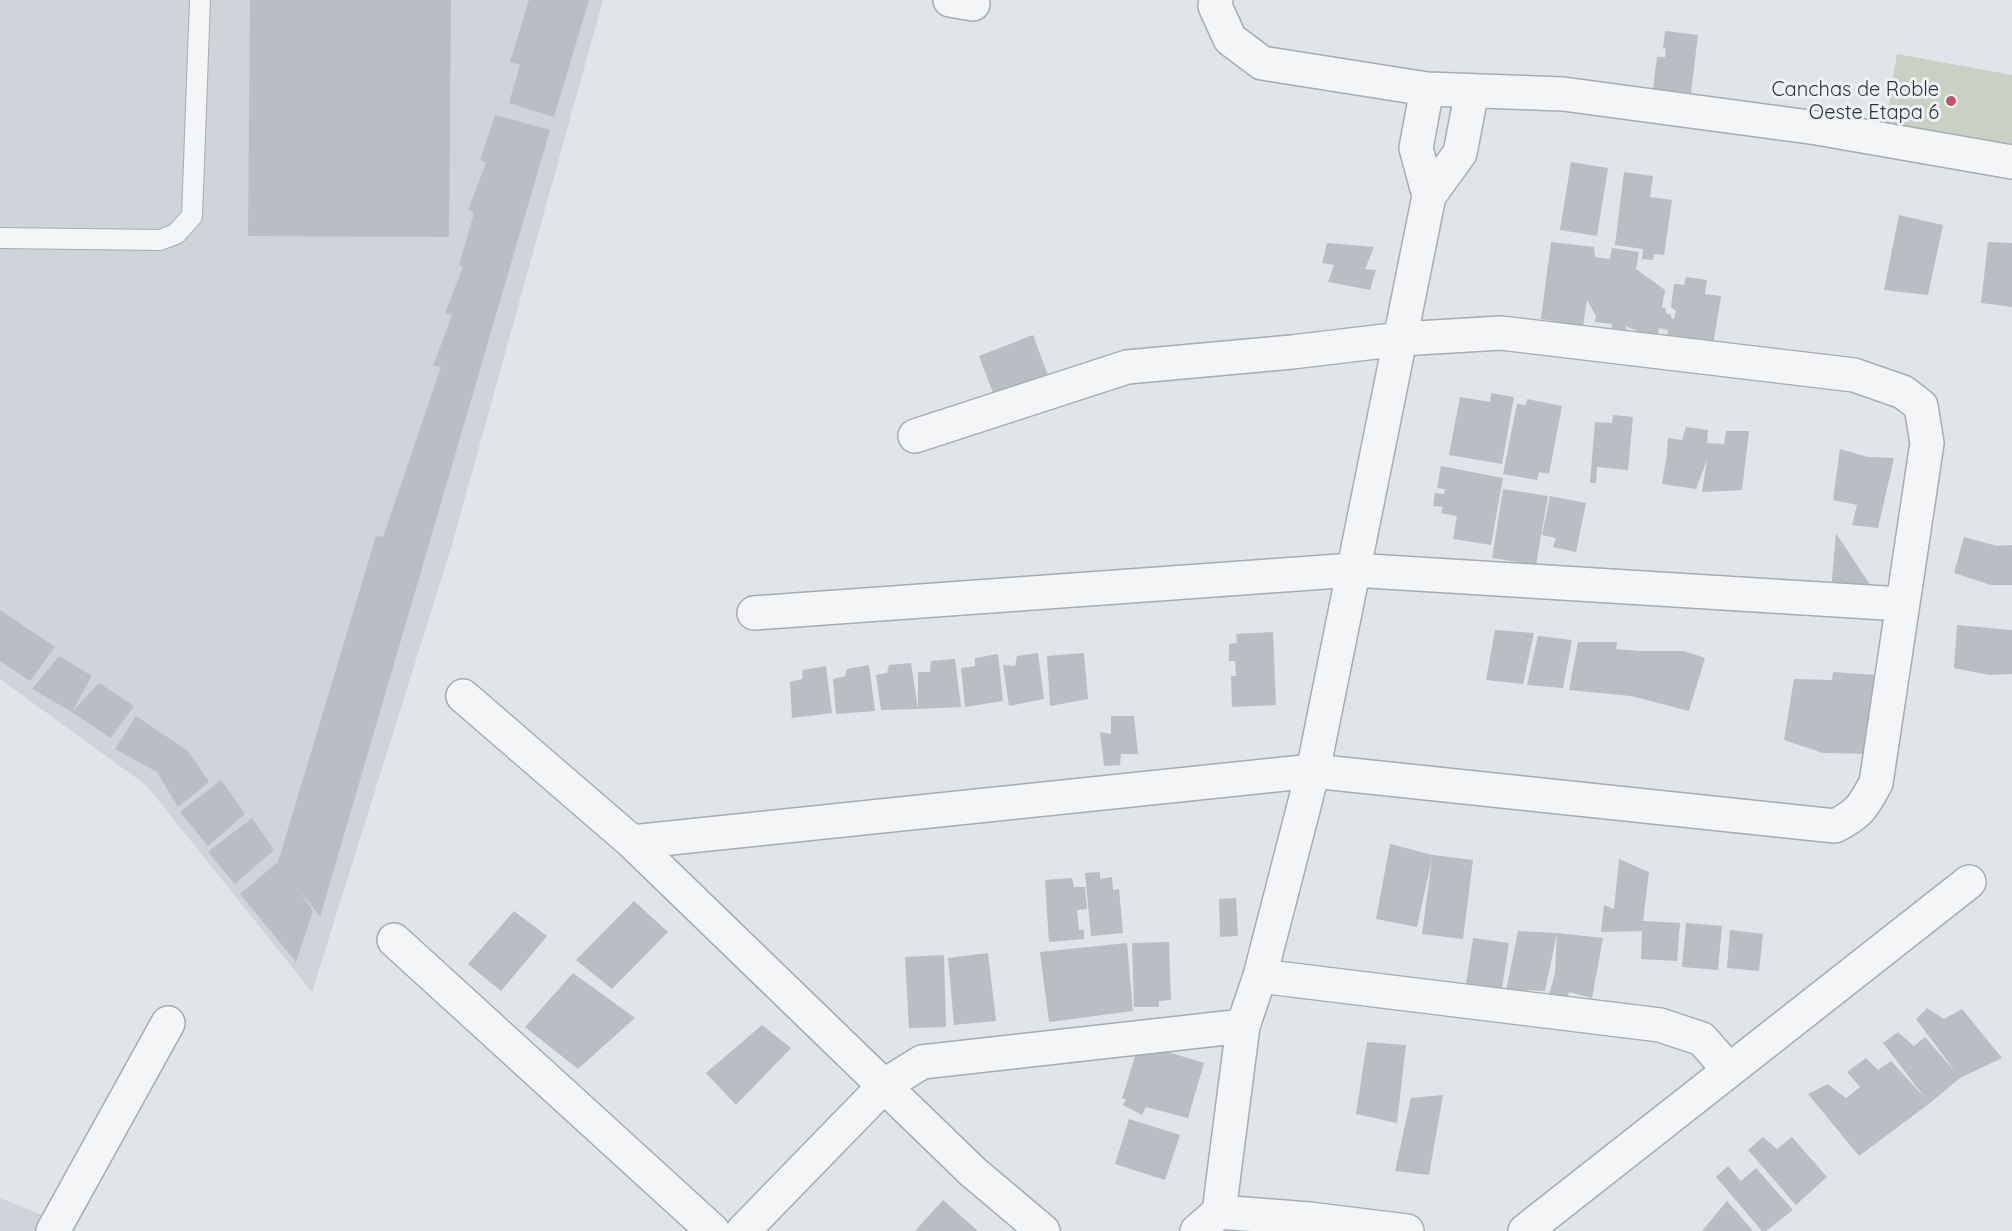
<!DOCTYPE html>
<style>
body{margin:0}
canvas{display:block;background:#e1e4e8}
</style>
<canvas width="2012" height="1231"></canvas>
<script>
const ctx = document.querySelector('canvas').getContext('2d');
ctx.lineJoin = 'round';
function paint(path, color) { ctx.fillStyle = color; ctx.fill(path, 'evenodd'); }
function stroke(path, color, width, dash) { ctx.strokeStyle = color; ctx.lineWidth = width; ctx.lineCap = dash ? 'butt' : 'round'; ctx.setLineDash(dash || []); ctx.stroke(path); }
function write(font, color, halo, rows, align = 'center') {
  ctx.font = font + ' Quicksand,sans-serif'; ctx.lineWidth = 6; ctx.setLineDash([]); ctx.textBaseline = 'middle'; ctx.strokeStyle = halo; ctx.fillStyle = color; for (const [text, x, y, turn = 0] of rows) {
    ctx.save(); ctx.translate(x, y); ctx.rotate((+turn || 0) * Math.PI / 180); ctx.textAlign = isNaN(turn) ? turn : align; if (halo) ctx.strokeText(text, 0, 0); ctx.fillText(text, 0, 0); ctx.restore();
  }
}
const built = new Path2D(`
 M0 0H603L451 548 312 992 146 785 0 679Z
 M0 1198 44 1216 36 1231H0Z`);
const green = new Path2D(`
 M1897 54 2012 75V159L1885 126Z`);
const building = new Path2D(`
 M250 0H451L449 237 248 236Z
 M529 0H589L554 117 509 103 520 65 510 62Z
 M1665 31 1698 35 1691 93 1653 89 1657 57H1665L1666 48 1663 49Z
 M495 115 550 130 320 917 295 885 313 911 296 962 240 894 278 862 376 536 383 537 441 367 433 366 452 315 445 313 463 267 459 265 474 213 468 210 486 163 480 160Z
 M1571 162 1608 168 1597 236 1560 230Z
 M1624 172 1653 176 1650 197 1672 200 1664 255 1654 254 1653 260 1642 259 1643 249 1615 245Z
 M1899 215 1943 225 1928 295 1884 290Z
 M1551 242 1594 247 1595 257 1610 259 1612 248 1639 252 1636 269 1665 290 1662 307 1666 309V313L1671 315V318L1674 319 1676 311 1671 307 1674 284 1684 285 1686 277 1707 280 1705 294 1721 296 1712 352 1666 345 1668 330 1659 328 1657 340 1626 326 1625 337 1611 334 1612 324 1595 322 1596 316 1587 300 1582 333 1553 329 1554 321 1541 319Z
 M1988 242 2012 243V307L1981 303Z
 M1327 243 1374 247 1365 269 1376 270 1370 290 1328 282 1334 265 1322 263Z
 M1033 335 1049 378 995 398 979 356Z
 M1491 393 1514 397 1502 464 1449 455 1460 397 1490 402Z
 M1527 399 1562 406 1549 474 1539 472 1537 480 1503 474 1517 404 1526 405Z
 M1613 415 1633 417 1628 470 1597 467 1596 483H1590L1595 422 1612 423Z
 M1686 427 1708 430 1707 443 1724 444 1726 431H1749L1742 490 1702 492 1707 460 1696 489 1662 484 1667 454 1668 438 1682 440Z
 M1840 449 1868 457 1894 458 1878 528 1852 525 1857 505 1833 500Z
 M1441 466 1503 478 1491 545 1453 539 1457 516 1441 513 1443 507 1433 506 1435 493 1444 494 1445 489 1437 488Z
 M1503 489 1548 496 1536 565 1492 558Z
 M1550 496 1586 503 1576 552 1553 547 1556 538 1542 535Z
 M1836 533 1874 591H1831Z
 M1964 537 1997 546 2012 545V585H1991L1954 573Z
 M0 610 55 647 30 681 0 661Z
 M1957 625 2012 630V674L1989 675 1954 668Z
 M1495 630 1534 633 1523 684 1486 680Z
 M1273 632 1276 705 1232 707 1231 676H1236L1235 661H1229V644L1237 643 1236 634Z
 M1538 636 1572 640 1563 688 1527 685Z
 M1578 642H1617L1616 649 1639 651H1684L1705 658 1689 711 1631 696 1569 690Z
 M1038 653 1044 699 1009 706 1003 665 1015 666 1017 656Z
 M1084 653 1088 699 1050 706 1047 656Z
 M998 654 1003 701 965 707 961 668 975 666V658Z
 M59 656 92 676 72 712 99 683 134 706 111 738 72 712 32 689Z
 M955 659 961 707 918 709 881 710 876 675 887 673 889 665 911 663 918 709V672H930L931 661Z
 M869 665 875 711 836 714 833 679 845 676 847 669Z
 M826 666 832 713 792 718 790 682 802 679 803 670Z
 M1833 672 1876 675 1865 734 1874 740 1872 754 1823 753 1784 740 1794 679 1832 680Z
 M136 716 188 751 209 782 178 807 157 772 115 749Z
 M1111 716H1134L1138 754H1121L1120 765 1104 766 1100 732 1111 734Z
 M221 780 245 814 208 846 180 812Z
 M252 818 274 850 235 884 208 852Z
 M1390 844 1433 855 1473 860 1463 939 1422 934 1432 859 1417 927 1376 919Z
 M1619 859 1649 872 1643 921 1680 923 1677 961 1641 959 1642 931 1601 932 1604 905 1614 909Z
 M1100 872V879L1112 877 1113 890 1119 889 1123 933 1091 936 1085 873Z
 M1072 878 1074 887H1085L1087 909 1077 910 1079 930H1084V939L1049 942 1045 880Z
 M1236 898 1238 936 1220 937 1219 899Z
 M634 901 668 932 612 989 576 960Z
 M514 911 547 936 501 991 468 964Z
 M1686 923 1722 926 1718 970 1682 967Z
 M1730 930 1763 934 1759 971 1727 968Z
 M1518 931 1557 933 1545 991 1527 990 1520 1004 1504 1001Z
 M1557 933 1603 938 1592 998 1569 992 1564 1007 1546 1006 1555 973Z
 M1473 938 1509 943 1501 995 1465 990Z
 M1169 942 1171 1000 1159 1001V1007H1134L1132 943Z
 M1127 943 1133 1011 1049 1022 1040 952Z
 M988 953 996 1021 954 1025 948 958Z
 M944 955 946 1027 909 1028 905 957Z
 M573 973 635 1018 578 1069 525 1027Z
 M1927 1008 1944 1019 1962 1009 2002 1058 1960 1078 1930 1103 1859 1156 1808 1094 1828 1084 1846 1098 1860 1087 1847 1072 1866 1058 1878 1070 1891 1061 1926 1099 1883 1043 1898 1032 1914 1046 1925 1037 1957 1074 1916 1019Z
 M762 1025 791 1048 736 1105 706 1073Z
 M1367 1042 1406 1045 1397 1123 1356 1114Z
 M1139 1043 1204 1063 1188 1118 1146 1107 1142 1115 1123 1105 1126 1099H1122Z
 M1443 1095 1429 1175 1395 1171 1411 1098Z
 M1129 1119 1180 1135 1165 1180 1115 1164Z
 M1763 1137 1777 1149 1792 1137 1827 1177 1796 1205 1748 1150Z
 M1728 1166 1741 1181 1756 1168 1793 1210 1766 1231H1762L1716 1177Z
 M943 1200 978 1231H915Z
 M1727 1201 1753 1231H1702Z`);
const service = new Path2D(`
 M0 238 160 240 176 234 192 216 200 0`);
const minor = new Path2D(`
 M950 0 973 4
 M1216 0 1215 6 1230 39 1262 63 1427 89 1563 94 1817 128 2012 162
 M1427 89 1416 148 1429 196
 M754 613 1353 570 1901 604
 M463 696 632 842 973 1172 1043 1231
 M632 842 1313 771 1835 826C1859 814 1863 807 1876 783L1927 443 1921 406 1903 392 1854 375 1501 333 1401 339 1292 352 1127 367 915 436
 M394 940 713 1231
 M1260 976 1660 1025 1702 1039 1729 1070
 M1219 1212 1309 1219 1407 1231
 M53 1231 168 1023
 M743 1231 885 1085 922 1062 1243 1026
 M1197 1231 1219 1212 1243 1026 1260 976 1313 771 1429 196 1460 153 1472 91
 M1525 1231 1969 882`);
const markers = [
 [1951,101,6,"#c2516c"]
];
const poiNames = [
 ["Canchas de Roble",1939,90],
 ["Oeste Etapa 6",1939,113]
];
paint(built, '#cfd4da');
paint(green, '#c8d1c3');
paint(building, '#b8bec4');
stroke(service, '#a7abb2', 22);
stroke(minor, '#a7abb2', 36);
stroke(service, '#f3f5f7', 20);
stroke(minor, '#f3f5f7', 33);
for (const [x, y, r, color] of markers) { const dot = new Path2D(); dot.arc(x, y, r, 0, 2 * Math.PI); ctx.fillStyle = color; ctx.fill(dot); stroke(dot, '#f0f3f6', 2); }
write('20px', '#2b333e', '#f0f3f6', poiNames, 'right');
</script>
